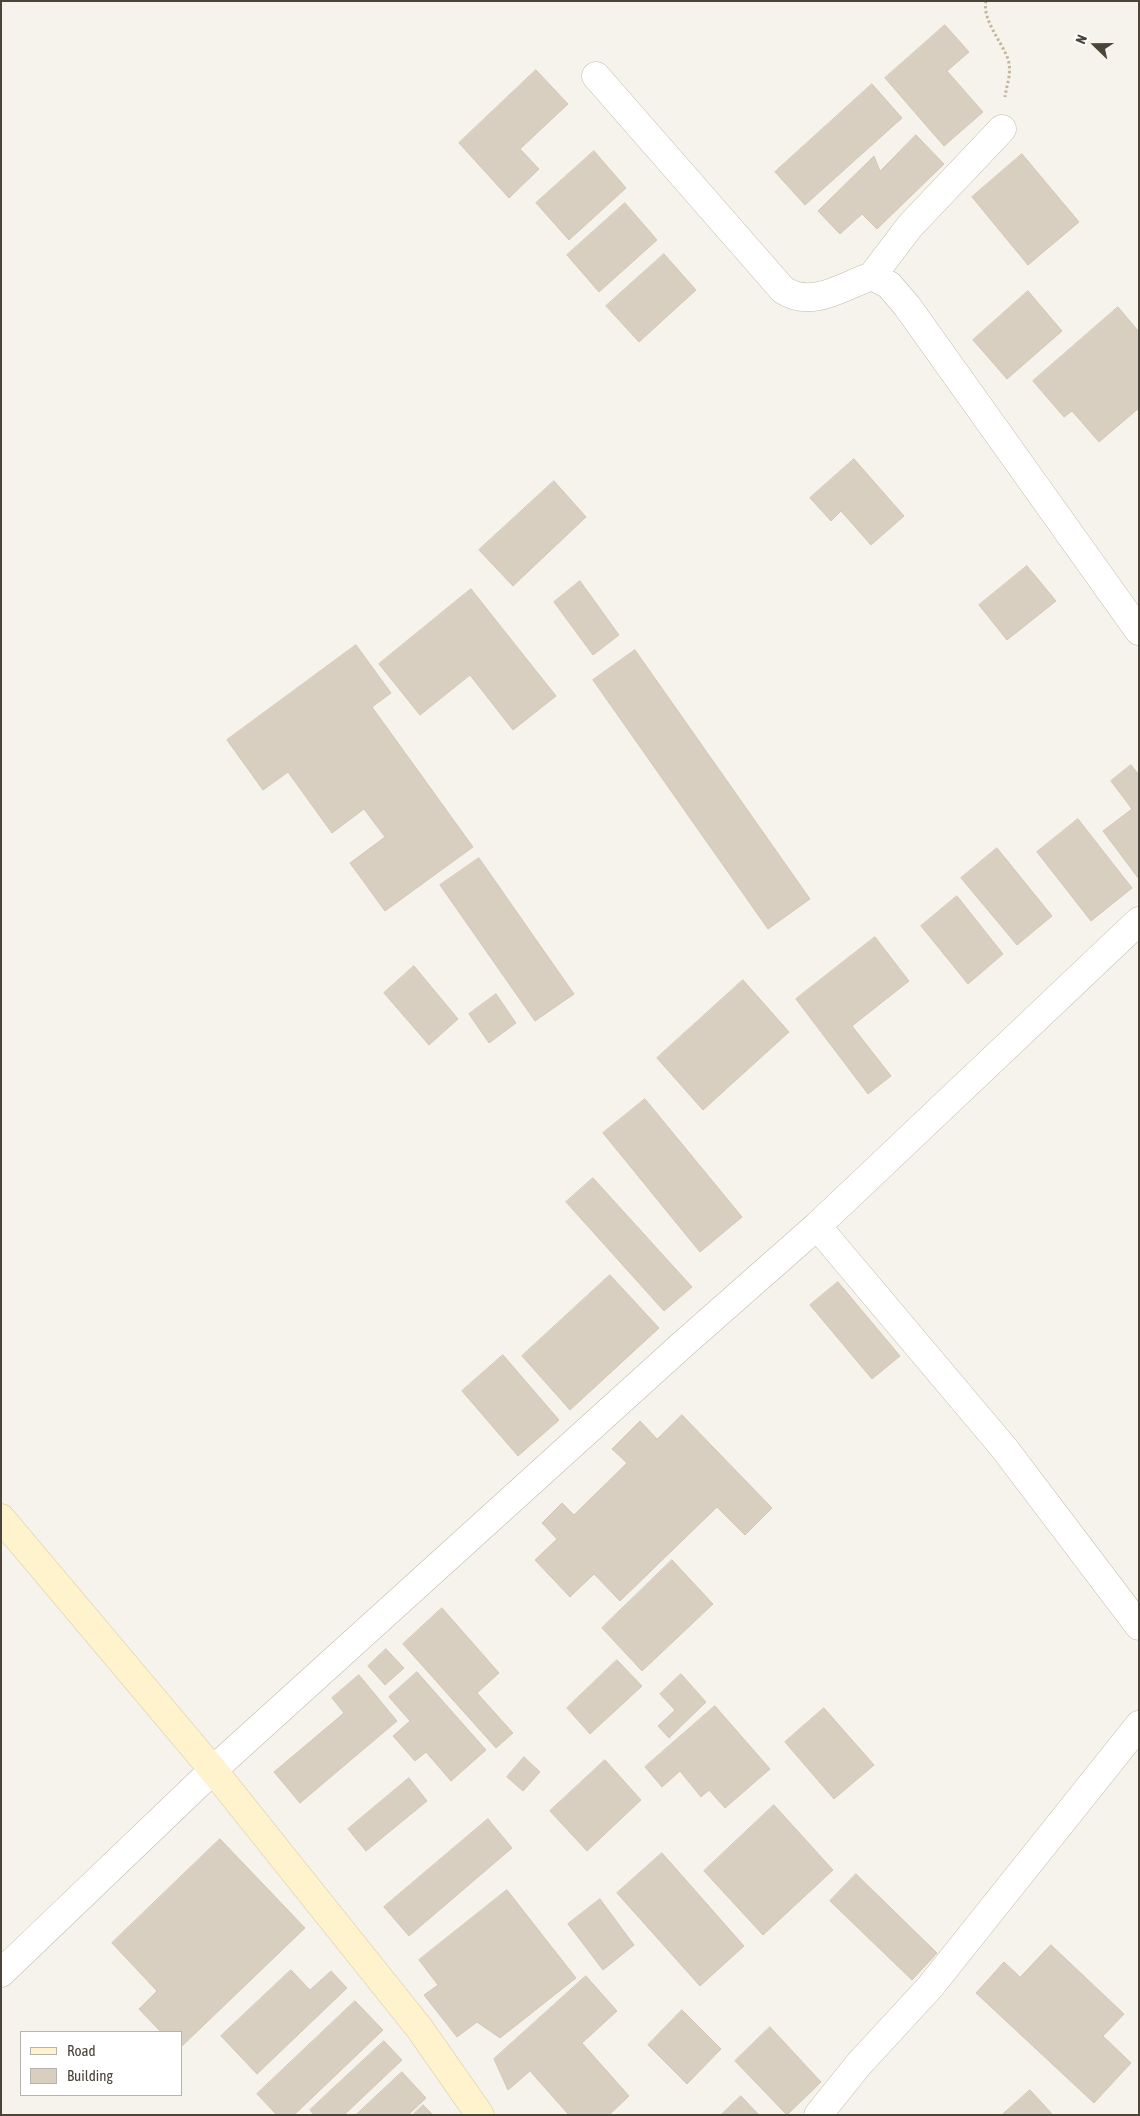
<!DOCTYPE html>
<style>
body{margin:0}
#map{position:relative;width:1140px;height:2116px;overflow:hidden;background:#f6f3ec;font-family:"Asap Condensed",sans-serif}
canvas{display:block}
.frame{position:absolute;inset:0;border:2px solid #4b4439;pointer-events:none}
.legend{position:absolute;left:20px;top:2031px;width:162px;height:65px;box-sizing:border-box;background:#fff;border:1px solid #b7b4b0;margin:0;padding:6px 9px;list-style:none;font-size:15px;color:#4b4439}
.legend li{display:flex;align-items:center;gap:10px;height:25px}
.legend b{width:25px;border:1px solid #b7b4b0}
.north{position:absolute;left:1070px;top:20px;width:50px;height:50px;-webkit-text-stroke:4px #fff;paint-order:stroke;rotate:292deg;font-size:14px;font-weight:700;line-height:20px;text-align:center;color:#4b4439}
.north::after{content:'';display:block;margin:auto;width:18px;height:22px;background:#4b4439;clip-path:polygon(50% 0,100% 100%,50% 72%,0 100%)}
</style>
<div id="map">
<canvas width="1140" height="2116"></canvas>
<div class="frame"></div>
<ul class="legend">
<li><b style="height:6px;background:#fff3cd"></b>Road</li>
<li><b style="height:14px;background:#d8cfc1"></b>Building</li>
</ul>
<div class="north">N</div>
</div>
<script>
const ctx = document.querySelector('canvas').getContext('2d');
ctx.lineJoin = 'round';
function paint(path, color) { ctx.fillStyle = color; ctx.fill(path, 'evenodd'); }
function stroke(path, color, width, dash) { ctx.strokeStyle = color; ctx.lineWidth = width; ctx.lineCap = dash ? 'butt' : 'round'; ctx.setLineDash(dash || []); ctx.stroke(path); }
const building = new Path2D(`
 M945 25 969 52 947 71 983 112 944 146 885 78Z
 M536 70 568 104 520 149 539 169 509 198 459 143Z
 M872 84 902 118 805 205 775 172Z
 M916 135 944 164 877 229 862 214 840 234 818 211 874 156 880 171Z
 M594 151 626 188 569 240 536 203Z
 M1022 154 1079 222 1028 265 972 197Z
 M625 203 657 240 599 292 567 255Z
 M664 254 696 290 639 342 606 306Z
 M1028 291 1062 331 1007 379 973 340Z
 M1118 307 1139 332V408L1099 442 1072 411 1064 417 1033 381Z
 M854 459 904 516 871 545 841 511 831 521 810 498Z
 M554 481 586 517 513 586 479 550Z
 M1027 566 1056 601 1007 640 979 605Z
 M580 581 619 635 593 655 554 602Z
 M471 589 556 696 513 730 470 675 420 715 379 664Z
 M356 645 391 693 372 707 473 847 385 911 350 863 385 837 364 809 332 833 288 772 263 790 227 740Z
 M635 650 810 899 768 929 593 680Z
 M1131 765 1139 775V879L1103 831 1132 809 1111 781Z
 M1078 819 1132 888 1091 921 1037 852Z
 M997 848 1052 916 1017 945 961 878Z
 M479 858 574 994 535 1021 440 885Z
 M957 896 1003 954 968 984 921 926Z
 M875 937 909 981 852 1026 891 1076 868 1094 796 999Z
 M414 966 458 1019 429 1045 384 993Z
 M743 980 789 1032 703 1110 657 1058Z
 M496 994 516 1023 489 1043 469 1014Z
 M645 1099 742 1217 700 1252 603 1133Z
 M593 1178 692 1287 664 1311 566 1202Z
 M610 1275 659 1328 570 1410 522 1356Z
 M838 1282 900 1356 872 1379 810 1305Z
 M503 1355 559 1420 518 1456 462 1391Z
 M682 1415 772 1508 745 1535 717 1507 620 1601 594 1574 570 1597 535 1560 557 1539 542 1523 562 1503 574 1515 627 1463 612 1449 640 1421 657 1439Z
 M672 1560 713 1604 642 1671 602 1628Z
 M442 1608 499 1673 477 1693 513 1733 496 1748 403 1644Z
 M386 1649 404 1668 385 1685 368 1666Z
 M617 1660 642 1686 590 1734 567 1708Z
 M417 1672 486 1750 451 1781 426 1752 415 1761 393 1736 410 1721 389 1697Z
 M681 1674 706 1702 669 1738 658 1726 675 1710 660 1694Z
 M359 1675 397 1721 300 1803 274 1772 344 1713 332 1698Z
 M715 1706 770 1769 725 1808 709 1790 701 1797 680 1771 662 1787 645 1767Z
 M824 1708 874 1765 834 1799 785 1742Z
 M524 1757 540 1772 523 1791 507 1777Z
 M605 1760 641 1800 587 1851 550 1811Z
 M409 1778 427 1801 366 1851 348 1829Z
 M774 1805 833 1870 763 1935 704 1871Z
 M488 1819 512 1848 409 1936 384 1907Z
 M220 1839 305 1928 181 2047V2032H161L139 2009 157 1991 112 1943Z
 M662 1853 744 1946 700 1986 617 1893Z
 M856 1874 937 1953 912 1980 830 1901Z
 M507 1890 576 1978 500 2038 477 2022 457 2037 424 1995 438 1985 419 1960Z
 M600 1899 634 1945 603 1970 568 1924Z
 M1051 1945 1124 2014 1103 2036 1131 2063 1094 2103 976 1993 1004 1962 1020 1977Z
 M291 1970 310 1990 331 1971 347 1988 257 2074 221 2036Z
 M586 1976 617 2011 582 2043 629 2096 609 2115H569L530 2071 508 2090 494 2059Z
 M355 2001 383 2030 294 2115H277L257 2094Z
 M682 2010 721 2049 687 2084 648 2045Z
 M770 2027 821 2082 787 2115 735 2061Z
 M384 2041 402 2060 344 2115H314L310 2110Z
 M402 2072 426 2098 408 2115H356Z
 M1030 2090 1053 2115H1002Z
 M741 2096 759 2115H721Z
 M423 2105 433 2115H413Z`);
const path = new Path2D(`
 M986 1C982 20 1002 42 1008 59 1012 73 1007 83 1005 97`);
const street = new Path2D(`
 M596 76 783 290C812 309 843 286 872 276L889 285 907 306 1139 631
 M872 276 910 226 1002 129
 M817 1226 1004 1448 1139 1626
 M1 1973 213 1770 682 1345 817 1226 1139 921
 M818 2115 859 2064 930 1987 1139 1725`);
const secondary = new Path2D(`
 M1 1518 213 1770 420 2029 480 2115`);
paint(building, '#d8cfc1');
stroke(building, '#d3c7b4', 1);
stroke(street, '#c2bbae', 29);
stroke(secondary, '#d6c79b', 29);
stroke(path, '#c4b79f', 3, [2.5, 2.5]);
stroke(street, '#fff', 28);
stroke(secondary, '#fff3cd', 28);
</script>
